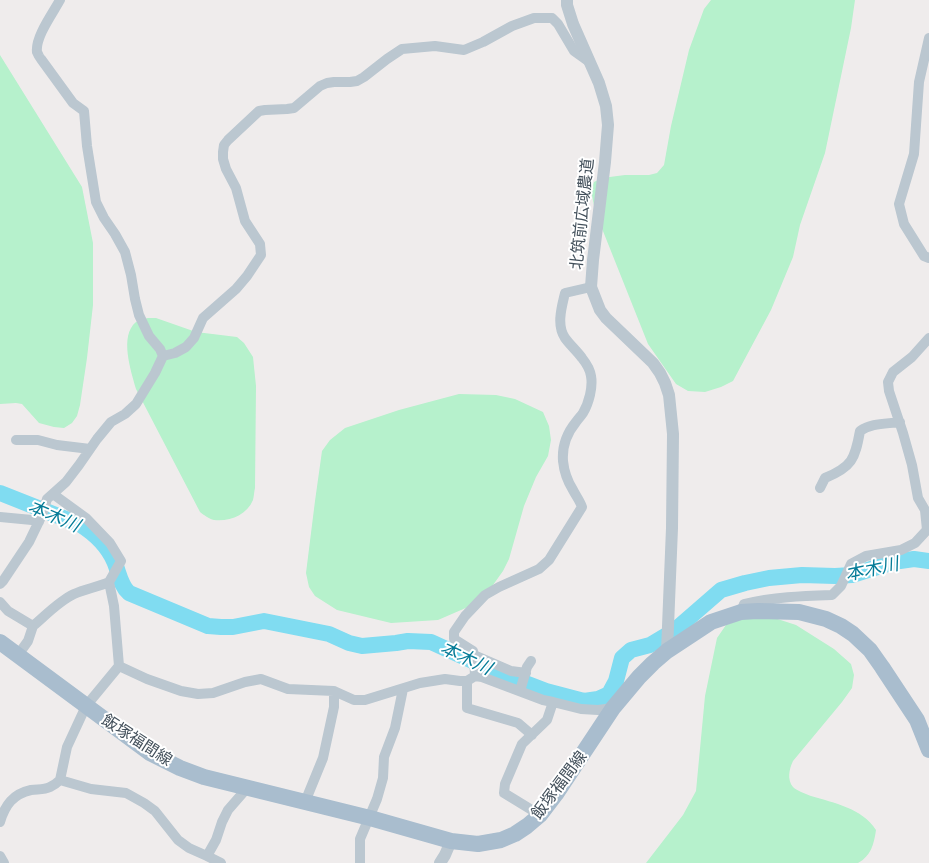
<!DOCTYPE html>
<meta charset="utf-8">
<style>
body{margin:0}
canvas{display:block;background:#efecec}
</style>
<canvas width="929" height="863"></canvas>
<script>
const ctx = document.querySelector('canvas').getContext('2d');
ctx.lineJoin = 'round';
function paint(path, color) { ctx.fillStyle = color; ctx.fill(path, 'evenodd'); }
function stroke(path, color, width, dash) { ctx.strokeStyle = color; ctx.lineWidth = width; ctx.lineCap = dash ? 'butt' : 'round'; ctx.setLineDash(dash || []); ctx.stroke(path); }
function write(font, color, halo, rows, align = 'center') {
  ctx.font = font + ' "Exo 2","Noto Sans JP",sans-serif'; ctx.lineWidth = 4; ctx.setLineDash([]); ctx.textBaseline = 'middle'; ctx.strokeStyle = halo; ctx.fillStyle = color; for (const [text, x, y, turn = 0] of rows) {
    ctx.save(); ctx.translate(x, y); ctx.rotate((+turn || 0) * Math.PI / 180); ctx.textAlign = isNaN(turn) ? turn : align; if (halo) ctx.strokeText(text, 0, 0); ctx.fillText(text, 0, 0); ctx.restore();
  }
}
const green = new Path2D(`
 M711 0H855L851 28 825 153 800 225 793 257 771 310 733 381 721 387 705 392 688 391 676 384 648 344 595 211 591 190 594 182 602 178 625 175H649L657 173 664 165 671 126 689 50 704 9Z
 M0 55 82 187 93 243V305L87 358 80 405 77 416 72 423 64 428 54 427 39 423 22 404 16 403 0 404Z
 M148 318H156L196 332 237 337 244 343 253 357 256 386 255 488C254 492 254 496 253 500 247 515 229 522 214 520 209 519 204 515 200 512L136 389C131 371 119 336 136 322 139 320 144 319 148 318Z
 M459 394 496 395 515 399 543 412 549 426 551 440 548 456 536 477 524 506 509 559 503 571 488 592 468 607 438 620 391 623 337 610 315 596 309 587 306 573 315 501 322 451 330 440 345 428 399 410Z
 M759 613 796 625 834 649 851 664 854 675 852 688 842 702 793 761C789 769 787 780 793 787 797 791 806 794 811 796 834 803 862 808 876 830 874 844 871 856 858 863H646L683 815 696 791 705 696 717 638 726 625Z`);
const river = new Path2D(`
 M0 493 81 525C95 534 107 545 114 561 119 572 120 585 129 593L208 626 221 627H233L264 621 329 634 349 643 362 646 396 643 408 641 431 642 499 673 546 691 584 701 598 699 609 694 616 681 622 658 631 650 650 645 675 630 721 590 745 583 769 578 802 575 835 576 852 575 887 564 900 561 914 559 929 561`);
const minor = new Path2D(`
 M929 38 919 82 914 154 899 204 904 224 924 256 929 258
 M163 356 175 353 186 347 194 338 203 318 236 289 247 276 261 255 260 244 245 221 236 188 226 169 223 159V152L224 145 228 140 259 111 265 110 287 109 294 108 320 86 327 83 334 82H350L357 81 364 77 387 59 402 49 435 46 464 50 483 42 512 26 534 18H552L558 24 574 51 588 61
 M16 440H38L57 445 90 449
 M820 488 825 478C852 467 855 459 860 431 871 423 886 424 900 422
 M53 494 86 518 110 543 121 561 109 582 114 606 119 666
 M0 517 32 520 39 522
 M0 584 3 581 29 542 42 515 47 499 66 482 79 465 97 439 111 422 125 414 136 404 155 373 163 356 160 349 149 336 139 315 135 299 131 275 125 252 115 234 104 218 96 202 87 146 84 111 73 103 41 59C40 59 37 52 37 52 35 37 53 13 60 0
 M0 602 8 611 33 626 28 641 18 655
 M741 612 744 604C773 597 802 596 832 595L841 586 851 564 866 556 901 550 915 543 927 530 925 510 918 498 912 465 903 433 889 391 888 382 893 372 912 357 929 338
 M33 626C46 615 59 601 74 594 85 589 98 587 109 582
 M474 655 511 671 526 673
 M475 676 474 655 473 651 454 639V632L465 616 485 595 499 587 539 569 549 560 582 507C580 501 576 496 573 490 568 482 564 471 563 461 562 447 567 433 576 422 578 419 581 416 583 413 589 403 593 387 591 376 590 369 586 363 582 358 577 351 570 345 565 338 556 325 562 306 565 293L591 287
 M467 681V708L518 723 532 735
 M520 691 527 667 531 661
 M60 780 91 789 126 793 144 803 155 811 178 840 189 848 207 856 216 840 222 822 228 810 248 787
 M305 802 323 758 334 707V691
 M540 815 504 793 505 784 522 744 547 720 553 702
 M0 822C5 805 13 794 31 790 38 789 44 790 50 787 54 785 57 783 60 780L67 747 86 706 119 666 147 679 181 691 198 694 213 693 245 682 261 679 288 689 334 691 354 700H365L420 683 445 679 460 681H467L475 676 482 677 543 700 553 702 581 709 598 710 613 708
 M0 856 4 863
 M207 856 221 863
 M360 863V839L377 799 383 778 384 757 395 728 403 689`);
const tertiary = new Path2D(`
 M567 0V5L573 24 599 83 606 106 608 125 605 162 593 260 591 287 600 310 606 318 653 363 660 373 665 383 669 395 673 434 672 528 667 651
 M440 863 445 855 451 841`);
const primary = new Path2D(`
 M0 642 150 753 180 768 204 777 370 818 451 841 478 844 501 840 515 834 527 826 540 815 556 794 613 708 639 677 653 663 667 651 711 622 741 612 758 611 799 612 826 619 841 626 853 634 870 650 882 667 917 720 929 750`);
const streetNames = [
 ["北筑前広域農道",582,214,-84],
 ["飯塚福間線",137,740,33],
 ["飯塚福間線",559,785,-53]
];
const waterNames = [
 ["本木川",54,516,23],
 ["本木川",872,569,-12],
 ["本木川",466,658,25]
];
paint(green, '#b6f1cc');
stroke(river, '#80dcf1', 16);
stroke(minor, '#bbc7d0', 10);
stroke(tertiary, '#bbc7d0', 12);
stroke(primary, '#a9bdce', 16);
write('16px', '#43505b', '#fff', streetNames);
write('italic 18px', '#047b97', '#fff', waterNames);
</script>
